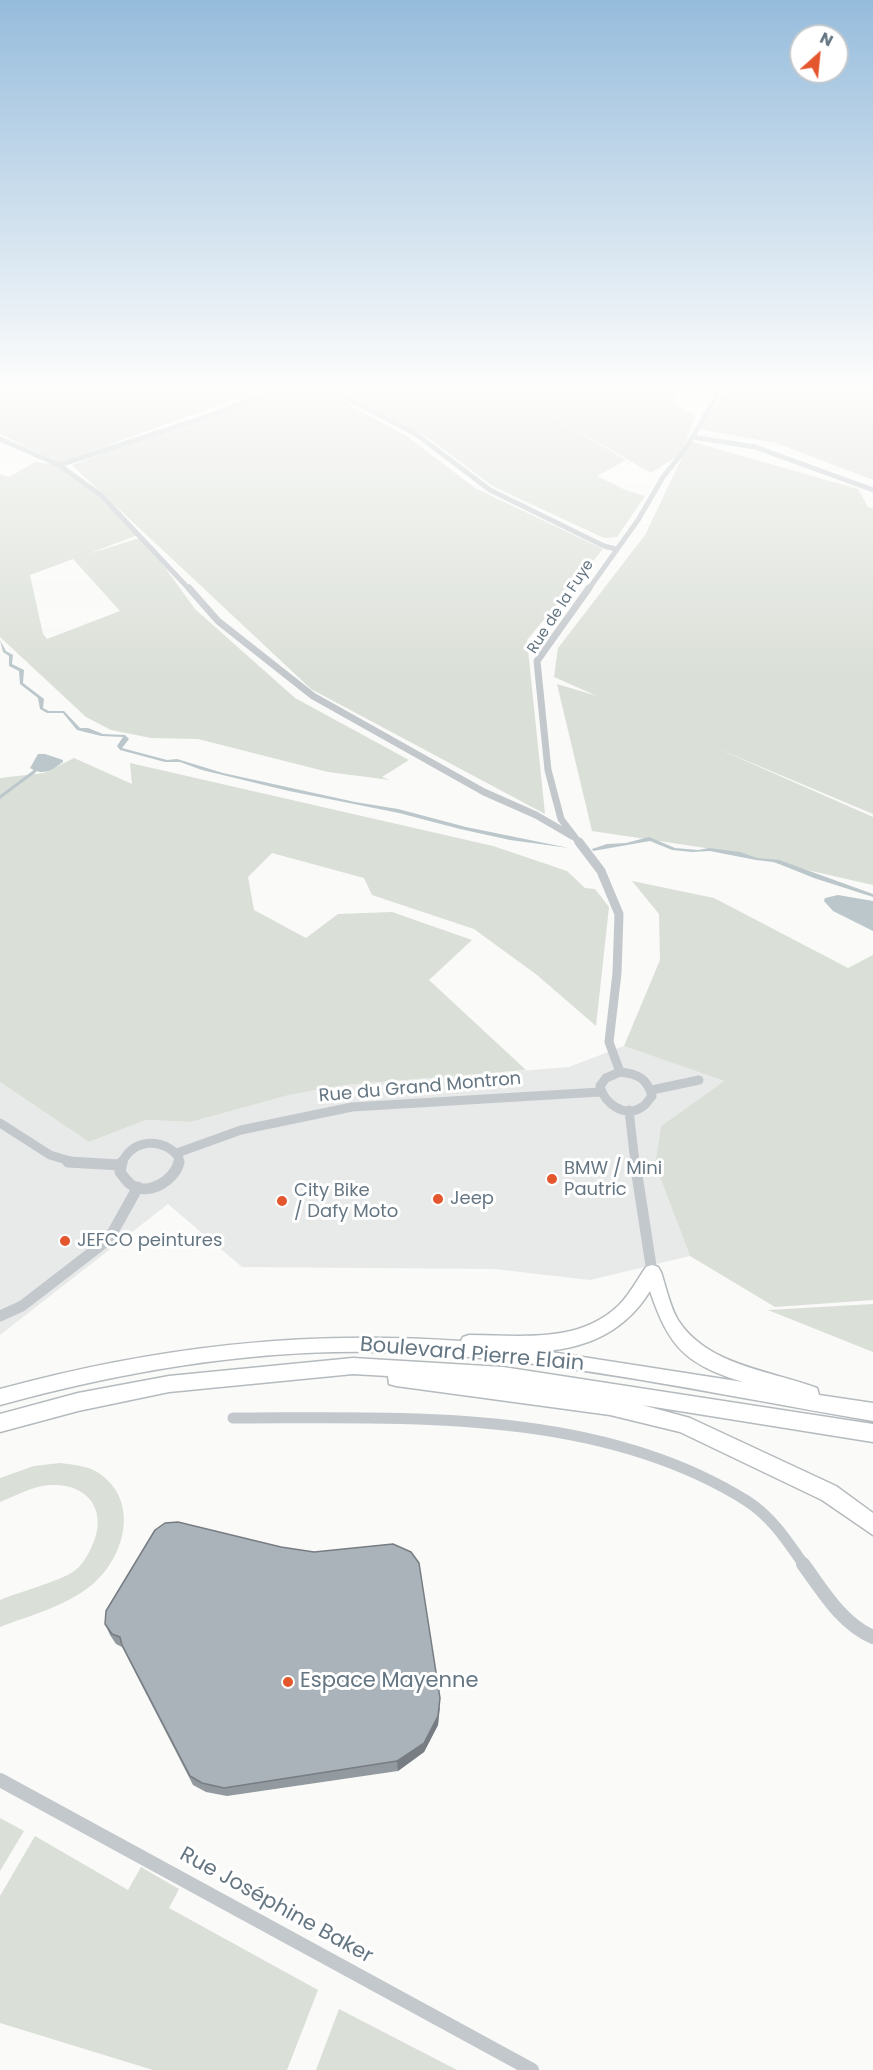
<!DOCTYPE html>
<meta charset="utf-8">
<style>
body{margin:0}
#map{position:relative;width:873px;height:2070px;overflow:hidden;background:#fafaf8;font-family:Poppins,sans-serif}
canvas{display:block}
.north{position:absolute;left:789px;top:24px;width:60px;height:60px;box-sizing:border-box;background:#fff;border:2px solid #c1c8cd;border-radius:50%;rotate:27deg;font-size:16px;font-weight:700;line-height:24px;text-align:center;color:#657683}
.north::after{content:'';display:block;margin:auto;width:21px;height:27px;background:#e4572e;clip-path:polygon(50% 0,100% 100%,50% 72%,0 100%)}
</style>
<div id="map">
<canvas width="873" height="2070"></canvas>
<div class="north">N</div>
</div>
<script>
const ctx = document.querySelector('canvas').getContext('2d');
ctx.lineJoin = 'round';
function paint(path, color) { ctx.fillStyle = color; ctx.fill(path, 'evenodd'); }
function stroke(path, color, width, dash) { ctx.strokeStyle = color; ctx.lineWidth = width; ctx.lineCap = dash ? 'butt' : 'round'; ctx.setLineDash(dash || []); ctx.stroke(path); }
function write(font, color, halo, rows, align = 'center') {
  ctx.font = font + ' Poppins,sans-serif'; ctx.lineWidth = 6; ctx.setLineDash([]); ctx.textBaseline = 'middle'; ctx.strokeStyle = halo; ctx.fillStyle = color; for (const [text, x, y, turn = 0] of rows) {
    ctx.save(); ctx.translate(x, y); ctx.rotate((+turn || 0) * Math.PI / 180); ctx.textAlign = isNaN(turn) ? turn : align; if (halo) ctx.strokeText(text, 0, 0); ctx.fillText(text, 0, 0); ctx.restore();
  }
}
const built = new Path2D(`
 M624 1046 724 1081 661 1126 655 1164 690 1256 590 1280 494 1269 242 1267 168 1204 0 1335V1082L89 1142 146 1120 191 1122 289 1095 344 1085 569 1067Z`);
const green = new Path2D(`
 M0 387H269L59 463 0 434Z
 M278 387H318L408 437 475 488 603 549 527 640 545 814 311 689 72 465Z
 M331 387H722L716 396 676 389 671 403 696 416 681 454 651 473 528 402 626 460 597 476 623 489 645 496 617 537 604 538 492 486 426 436Z
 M730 387H873V480L776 443 697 429Z
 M690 441 858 489 868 507 873 508V814L714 747 873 817V885L719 850 592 831 557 684 597 696 554 677 558 648 645 535Z
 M35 462 59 465 102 496 140 534 88 554 143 537 195 609 295 698 409 760 382 777 390 780 328 772 198 739 151 738 111 730 86 717 0 637V474L9 477ZM73 559 120 611 47 639 43 634 30 575Z
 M74 758 132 784 130 763 493 846 567 871 585 888 595 889 609 907 596 1026 537 975 474 929 372 895 364 878 272 853 248 877 254 910 306 938 338 914 392 912 472 940 429 980 526 1070 344 1085 289 1095 191 1122 146 1120 89 1142 0 1082V778L44 773Z
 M632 881 714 898 848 968 873 955V1300L775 1307 690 1256 655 1164 661 1126 724 1081 624 1046 660 960 659 914Z
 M873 1304V1352L768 1310Z
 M60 1463C76 1465 92 1466 104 1477 138 1505 124 1556 95 1582 70 1605 31 1615 0 1627V1600C19 1592 57 1582 73 1572 82 1566 88 1555 92 1546 108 1513 90 1484 52 1485 34 1485 16 1496 0 1502V1478L34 1466Z
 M0 1818 24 1831 0 1871Z
 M35 1836 128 1890 141 1867 179 1889 169 1908 318 1990 287 2070H153L0 2023V1896Z
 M339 2009 457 2070H316Z`);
const water = new Path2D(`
 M0 640 6 651 13 655 12 664 24 670 23 683 44 699 43 708 49 711H64L80 728H88L103 734 125 735 129 739 122 748 167 760 177 759 223 773 355 802 398 809 466 827 569 848 510 840 460 829 399 813 289 791 202 770 180 762H165L120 750 117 746 123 737 101 736 77 730 63 713H47L40 709 38 698 20 684 19 671 9 666V656L3 652Z
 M38 754H45L63 760V762C51 771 43 776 30 768Z
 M649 837 675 848 698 850 709 848 740 852 757 858 779 860 873 894V897L814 878 774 862 756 860 710 851 692 852 672 850 650 841 593 851 592 849 607 844 626 843Z
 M838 895 873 901V931L833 911 824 901 825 898Z`);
const stream = new Path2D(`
 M0 797 35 771`);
const streetFar4 = new Path2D(`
 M325 387 416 434 490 490 604 546 616 549
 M693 437 755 447 873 490
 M0 439 59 465 102 496 190 590
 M59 465 209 416 283 387
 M588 590 638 520 663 477 686 448 722 387`);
const streetFar3 = new Path2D(`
 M189 588 218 621 313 696 484 792 536 815 572 836
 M580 844 561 819 548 770 537 661 589 588`);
const streetFar2 = new Path2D(`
 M579 842 601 871 619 914 617 973 609 1042 620 1072
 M620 1072C638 1074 647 1078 652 1096 649 1099 646 1105 642 1107 625 1119 604 1103 600 1086L606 1078Z
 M652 1090 699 1080
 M629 1110 635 1163
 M0 1123 50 1155 77 1163
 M177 1153 241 1130 352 1107 600 1092
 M122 1163C132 1138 165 1137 179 1158L178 1163`);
const streetFar1 = new Path2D(`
 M68 1162 120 1165
 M122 1162 120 1172C123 1176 126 1180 129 1183 146 1198 175 1181 179 1162
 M635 1162 652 1272
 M0 1316 22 1306 109 1239 138 1187
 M233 1418C402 1418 598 1407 747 1501 772 1517 788 1542 804 1565`);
const street = new Path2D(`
 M803 1564C823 1591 841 1623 873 1637
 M0 1780 532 2070`);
const primary = new Path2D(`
 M652 1265 658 1267 661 1272C666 1287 670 1307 678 1320 708 1366 769 1370 817 1388L819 1395 873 1403V1421C712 1394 543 1355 380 1352 252 1349 123 1371 0 1405V1389C154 1347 301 1330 461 1341L463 1337 469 1335C521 1335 579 1344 619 1305 630 1294 637 1280 646 1267ZM650 1291C669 1347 685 1364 743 1382L544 1351C589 1348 626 1330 650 1291Z
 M353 1358 503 1367 873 1424V1442L642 1405 690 1418 836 1486 873 1513V1535L822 1500 680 1432 610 1415 396 1386 389 1384 388 1376 353 1374 169 1392 78 1411 0 1432V1414L78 1393 169 1376Z`);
const wall = new Path2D(`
 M105 1624 440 1708 438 1725 424 1752 398 1771 227 1796 206 1792 193 1785 122 1647 116 1644 110 1635Z`);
const shadedWall = new Path2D(`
 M440 1698 438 1725 424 1752 398 1771 397 1761Z`);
const building = new Path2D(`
 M178 1522 281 1547 314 1552 393 1544 411 1552 419 1563 440 1698 438 1716 424 1743 397 1761 224 1788 202 1783 190 1776 122 1645 120 1637 112 1634 105 1624 106 1611 155 1530 165 1523Z`);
const markers = [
 [552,1179,6,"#e4572e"],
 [438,1199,6,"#e4572e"],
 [282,1201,6,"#e4572e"],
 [65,1241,6,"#e4572e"],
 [288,1682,6,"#e4572e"]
];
const farStreetnames = [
 ["Rue de la Fuye",561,607,-57]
];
const streetNames = [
 ["Rue du Grand Montron",420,1088,-5]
];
const poiNames = [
 ["BMW / Mini",564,1169],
 ["Pautric",564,1190],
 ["City Bike",294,1191],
 ["/ Dafy Moto",294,1212],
 ["Jeep",450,1199],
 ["JEFCO peintures",77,1241]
];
const nearStreetnames = [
 ["Boulevard Pierre Elain",472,1355,5],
 ["Rue Joséphine Baker",276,1906,29]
];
const nearPoinames = [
 ["Espace Mayenne",300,1682]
];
paint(built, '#e8e9e9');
paint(green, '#dadfd7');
paint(water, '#bbc7cb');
stroke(stream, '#bbc7cb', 3);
stroke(primary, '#b5babe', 3);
stroke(streetFar4, '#c3c8cc', 5);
stroke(streetFar3, '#c3c8cc', 7);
stroke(streetFar2, '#c3c8cc', 9);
stroke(streetFar1, '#c3c8cc', 11);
stroke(street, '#c3c8cc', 14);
paint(primary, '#fff');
paint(wall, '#929a9f');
paint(shadedWall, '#777d82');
paint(building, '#aab3b9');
stroke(building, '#777d82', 1.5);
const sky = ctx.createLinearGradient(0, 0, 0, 677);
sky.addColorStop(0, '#96bcdc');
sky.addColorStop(0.57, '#fdfdfc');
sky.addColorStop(1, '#fdfdfc00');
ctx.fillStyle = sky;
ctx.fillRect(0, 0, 873, 677);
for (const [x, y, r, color] of markers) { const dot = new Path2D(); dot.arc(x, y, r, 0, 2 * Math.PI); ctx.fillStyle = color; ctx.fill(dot); stroke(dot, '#fff', 2); }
write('15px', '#657683', '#fff', farStreetnames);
write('18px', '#657683', '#fff', streetNames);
write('18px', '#657683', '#fff', poiNames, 'left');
write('21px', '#657683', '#fff', nearStreetnames);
write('21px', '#657683', '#fff', nearPoinames, 'left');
</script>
